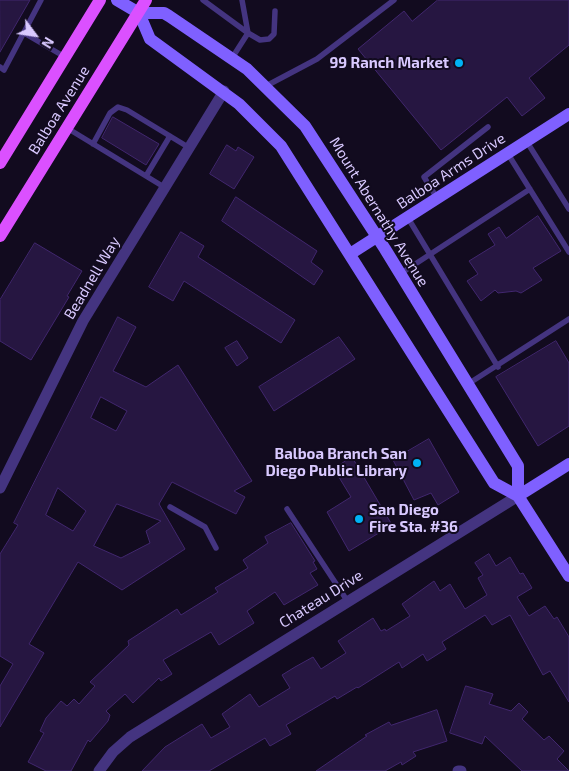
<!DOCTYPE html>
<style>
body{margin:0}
#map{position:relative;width:569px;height:771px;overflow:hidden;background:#120b1f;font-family:"Exo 2",sans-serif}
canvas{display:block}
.north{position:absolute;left:10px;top:10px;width:50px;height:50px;-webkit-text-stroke:4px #120b1f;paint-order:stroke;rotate:121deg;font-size:14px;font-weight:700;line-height:20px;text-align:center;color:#d9c9ff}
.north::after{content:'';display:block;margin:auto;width:18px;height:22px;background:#d9c9ff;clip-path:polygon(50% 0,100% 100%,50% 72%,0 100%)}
</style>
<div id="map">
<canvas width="569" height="771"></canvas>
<div class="north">N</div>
</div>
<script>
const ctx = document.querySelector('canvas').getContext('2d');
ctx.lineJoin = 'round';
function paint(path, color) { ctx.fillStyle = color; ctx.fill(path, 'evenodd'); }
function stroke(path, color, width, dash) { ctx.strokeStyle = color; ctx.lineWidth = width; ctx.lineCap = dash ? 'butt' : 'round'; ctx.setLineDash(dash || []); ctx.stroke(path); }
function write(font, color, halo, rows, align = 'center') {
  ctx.font = font + ' "Exo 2",sans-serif'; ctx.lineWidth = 4; ctx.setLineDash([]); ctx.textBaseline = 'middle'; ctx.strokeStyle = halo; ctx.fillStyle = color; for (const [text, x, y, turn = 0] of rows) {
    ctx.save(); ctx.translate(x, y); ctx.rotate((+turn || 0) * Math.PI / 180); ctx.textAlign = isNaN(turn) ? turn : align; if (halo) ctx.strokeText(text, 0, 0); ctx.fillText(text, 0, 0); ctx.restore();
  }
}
const building = new Path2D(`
 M0 0H30L0 52Z
 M438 0H569V45L529 78 545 98 522 116 507 97 441 150 358 49 404 11 412 21Z
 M113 117 159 144 146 165 102 138Z
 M227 145 236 151 238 147 254 157 234 189 210 174Z
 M236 197 317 251 311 262 323 271 314 285 222 221Z
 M538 216 561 251 533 268 542 280 521 293 516 291 498 293 495 290 481 301 467 281 478 274 469 261 495 245 488 234 499 227 506 238Z
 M181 232 204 246 198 257 295 320 281 343 184 281 173 301 149 287Z
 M35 243 82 271 67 296 69 297 31 360 0 341V300Z
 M118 317 136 327 113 371 146 387 178 365 252 481 234 491 245 497 236 514 172 482 159 504 185 549 122 590 78 562 29 644 44 653 0 727V686L13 664 0 656V554L18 525 14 523ZM101 397 127 411 116 431 91 418ZM58 488 86 511 73 531 46 515ZM117 504 161 521 146 531 150 543 121 558 94 546Z
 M339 337 355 359 274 411 259 387Z
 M237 341 248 358 237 366 225 348Z
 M556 341 569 363V426L538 446 496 377Z
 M429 439 459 492 438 505 431 493 414 500 393 460Z
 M352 457 392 525 349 551 327 512 351 497 334 469Z
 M291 523 315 561 313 562 317 569 310 573 318 585 284 605 275 592 247 611 254 623 219 645 211 632 163 660 172 674 161 681 159 678 133 703 125 694 106 711 110 715 108 721 90 742 88 740 71 771H46L28 762 44 733 40 731 46 718 61 701 67 706 74 699 79 704 95 686 90 682 129 645 128 641 177 609 181 615 218 592 215 588 248 568 243 560 268 543 265 537Z
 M489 554 496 566 510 557 520 574 523 573 532 588 517 597 529 616 545 606 554 619 557 617 569 637V702L550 671 543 675 510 615 492 625 485 615 442 642 446 649 427 661 423 654 402 668 399 662 358 688 357 687 337 699 335 696 286 725 291 734 270 746 265 738 209 771H142L165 747 202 724 211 738 230 727 222 714 250 694 259 707 290 688 282 675 295 667 313 657 321 669 346 653 338 641 373 618 381 631 385 629 386 631 410 616 402 604 434 581 440 591 450 584 465 609 487 595 478 578 483 575 475 563Z
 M466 686 493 694 489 704 511 711 519 703 528 712 522 719 544 740 549 736 564 751 557 759 569 771H522L485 736 482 744 450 733Z
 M437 710 447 741 413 752 416 756 402 765 401 762 385 771H316L367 736 365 735 389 722 391 725Z`);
const lane = new Path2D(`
 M203 0 248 33 232 58
 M242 0 248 33 260 40 269 39 274 34 275 11
 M24 33 65 57
 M0 67 4 70 41 0
 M266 86 317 59 394 0
 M67 128 164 187
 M527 142 569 209
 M93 144 110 113 118 107 127 110 188 147
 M508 154 569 252
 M146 176 170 136
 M437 198 424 177 488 127
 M408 218 498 367
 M400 274 530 189
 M468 384 569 319
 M170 507 205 527 216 548
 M287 509 348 602`);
const street = new Path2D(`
 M0 488 83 321 224 91
 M99 771 113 752 130 737 518 496
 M458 771H461`);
const secondary = new Path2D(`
 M117 0 139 13H164L169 16 247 69 305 126 385 249 518 466V496
 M139 13 150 39 239 104 281 146 494 483 518 496 569 576
 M350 254 569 114
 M518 496 569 464`);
const primary = new Path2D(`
 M0 163 100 0
 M0 236 146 0`);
const markers = [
 [459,63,5,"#00b2f4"],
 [417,463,5,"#00b2f4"],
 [359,519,5,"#00b2f4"]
];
const poiNames = [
 ["99 Ranch Market",449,63],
 ["Balboa Branch San",407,454],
 ["Diego Public Library",407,471],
 ["San Diego",369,510,"left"],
 ["Fire Sta. #36",369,527,"left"]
];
const streetNames = [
 ["Balboa Avenue",59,110,-58],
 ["Balboa Arms Drive",451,171,-33],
 ["Mount Abernathy Avenue",379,212,58],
 ["Beadnell Way",92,278,-59],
 ["Chateau Drive",321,599,-32]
];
paint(building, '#261641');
stroke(building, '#41276e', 1);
stroke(lane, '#443480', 5.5);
stroke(street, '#443480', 11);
stroke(secondary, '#7f60ff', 12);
stroke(primary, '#db50ff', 12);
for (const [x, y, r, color] of markers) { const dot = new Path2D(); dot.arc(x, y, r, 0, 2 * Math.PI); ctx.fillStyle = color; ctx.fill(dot); stroke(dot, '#120b1f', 2); }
write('bold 15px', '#d9c9ff', '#120b1f', poiNames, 'right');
write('15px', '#d9c9ff', '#120b1f', streetNames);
</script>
